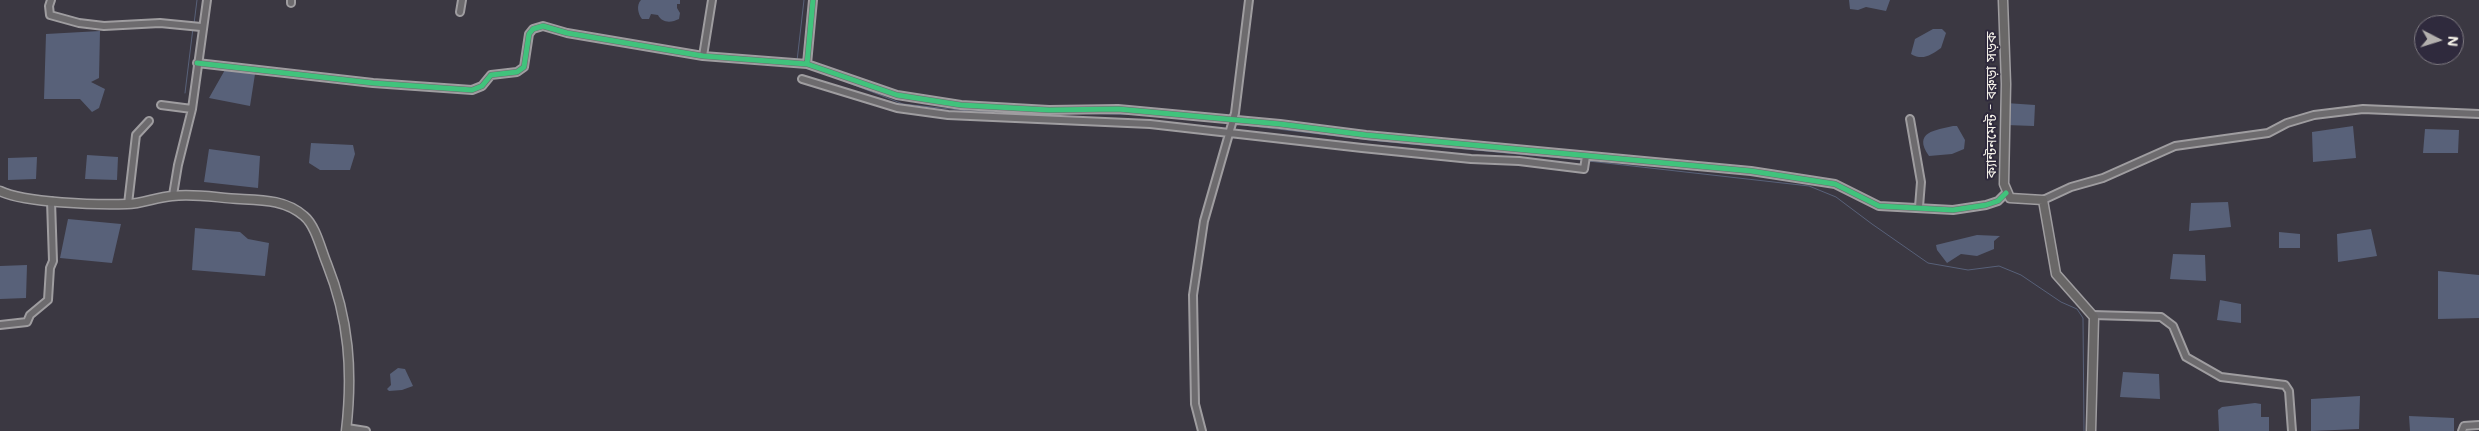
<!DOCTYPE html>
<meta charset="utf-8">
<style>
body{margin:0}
#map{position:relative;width:2479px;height:431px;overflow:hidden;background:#3b3842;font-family:Mali,sans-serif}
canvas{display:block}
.north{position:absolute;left:2414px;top:15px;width:50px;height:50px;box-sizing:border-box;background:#2f2a3d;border:1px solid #7e7a81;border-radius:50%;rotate:95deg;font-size:14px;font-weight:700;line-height:20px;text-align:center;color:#f4f1e8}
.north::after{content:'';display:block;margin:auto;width:18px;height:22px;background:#b3b0ae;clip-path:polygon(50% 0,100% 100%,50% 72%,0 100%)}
</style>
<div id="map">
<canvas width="2479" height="431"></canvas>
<div class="north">N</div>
</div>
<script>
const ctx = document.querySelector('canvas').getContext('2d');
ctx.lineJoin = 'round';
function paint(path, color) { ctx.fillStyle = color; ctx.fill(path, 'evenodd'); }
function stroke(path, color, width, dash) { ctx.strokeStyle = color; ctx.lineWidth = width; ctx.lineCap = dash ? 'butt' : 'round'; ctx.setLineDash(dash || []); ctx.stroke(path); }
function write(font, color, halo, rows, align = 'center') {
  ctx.font = font + ' Mali,"Noto Sans Bengali",sans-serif'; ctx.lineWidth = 4; ctx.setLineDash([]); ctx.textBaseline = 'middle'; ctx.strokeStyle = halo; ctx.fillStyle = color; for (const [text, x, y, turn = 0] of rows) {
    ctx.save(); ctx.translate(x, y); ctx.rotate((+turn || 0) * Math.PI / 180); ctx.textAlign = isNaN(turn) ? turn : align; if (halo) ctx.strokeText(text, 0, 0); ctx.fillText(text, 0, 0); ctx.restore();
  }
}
const water = new Path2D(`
 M641 0H680V4H677V8L680 13 679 19C671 23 662 23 658 15L651 14 649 19H642C638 14 636 5 641 0Z
 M1849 0H1890L1886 11 1866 7 1858 10 1850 9Z
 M1933 29H1942L1946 33 1941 48C1931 55 1923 61 1911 54L1915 39Z
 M100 31 99 78 91 82 105 89 99 108 92 112 80 99H44L46 34Z
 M226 68 255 74 250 106 209 98Z
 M2006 103 2035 105 2034 126 2006 125Z
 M1953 126H1957L1965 140 1964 149 1952 154 1929 156C1912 132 1936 130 1953 126Z
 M2353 126 2356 158 2313 162 2312 132Z
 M2425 129 2459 130 2458 153H2423Z
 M311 143 353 145 355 154 350 170H320L309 163Z
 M209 149 260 156 258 188 204 182Z
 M87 155 118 157 117 180 85 179Z
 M37 157 36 179 8 180V158Z
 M2228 202 2231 227 2189 231 2191 203Z
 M68 219 121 224 112 263 60 258Z
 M195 228 240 232 248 239 269 243 265 276 192 270Z
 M2371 229 2377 256 2338 262 2337 234Z
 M2279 232 2300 234V248H2279Z
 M1977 235 2000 236 1994 241V249L1977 256 1961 254 1947 263 1937 250 1936 245Z
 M2173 254 2205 255 2206 281 2170 279Z
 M27 265 26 298 0 299V266Z
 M2438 271 2479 275V318L2438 319Z
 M2220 300 2241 304V323L2217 320Z
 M398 368 405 369 413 386 402 390 389 391 387 389 391 385 390 374Z
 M2123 372 2159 374 2160 399 2120 397Z
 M2360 396 2359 429 2311 431V399Z
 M2255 403 2261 404V417H2269V431H2219L2218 410 2222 407Z
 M2409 416 2454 418V431H2410Z`);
const stream = new Path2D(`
 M194 24 197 0
 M797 61 804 0
 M797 65 820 72
 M831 76 903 104 969 111 1154 115
 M185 93 193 28
 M1208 120 1229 123
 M1235 124 1379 141 1582 160
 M1588 161 1809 186 1836 197 1872 224 1928 263 1968 270 1999 266 2021 275 2061 302 2077 309 2083 318 2084 431`);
const minor = new Path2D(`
 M51 0 49 6 50 15 79 23 104 26 160 23 201 27
 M813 0 807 64 897 95 961 105 1049 110 1118 109 1280 124 1366 135 1751 171 1835 184 1879 206 1953 210 1986 205 1998 201 2006 193
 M291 3V0
 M460 12 462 0
 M703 56 712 0
 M197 63 373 83 472 90 482 86 491 75 517 72 524 67 529 34 533 29 543 26 567 33 703 56 807 64
 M802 79 897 108 948 115 1150 124 1362 148 1471 159 1519 161 1584 169 1586 156
 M161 105 192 109
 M1910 119 1921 182 1919 207
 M173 195 178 165 192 109 207 0
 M2043 200 2071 187 2103 178 2175 146 2268 133 2287 123 2314 115 2363 109 2479 114
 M128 204 136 135 149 121
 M2093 315 2161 317 2173 326 2186 357 2221 377 2285 385 2289 391 2292 431
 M0 325 27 322 30 315 48 300 50 268 53 261 51 201
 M347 428 366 431
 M1202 431 1195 404 1193 295 1204 221 1235 113 1249 0
 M2462 431 2464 426 2479 425`);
const major = new Path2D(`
 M2003 0 2006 84 2004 184 2010 198 2043 200 2056 274 2094 317 2091 431
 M0 191C24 203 98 205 127 204 142 204 157 197 172 196 194 193 218 198 240 199 263 200 286 200 304 216 316 226 321 250 327 264 349 319 353 372 346 431`);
const cycleway = new Path2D(`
 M813 0 807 64 897 95 961 105 1049 110 1118 109 1280 124 1366 135 1751 171 1835 184 1879 206 1953 210 1986 205 1998 201 2006 193
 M197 63 373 83 472 90 482 86 491 75 517 72 524 67 529 34 533 29 543 26 567 33 703 56 807 64`);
const streetNames = [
 ["ক্যান্টনমেন্ট - বরুড়া সড়ক",1992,105,-90]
];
paint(water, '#586179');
stroke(stream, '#586179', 1);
stroke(minor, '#9f9da0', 10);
stroke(major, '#9f9da0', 11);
stroke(minor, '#6d6b6e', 6);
stroke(major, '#696767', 8);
stroke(cycleway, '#40c37c', 5);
write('14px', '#f4f1e8', '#2f2a3d', streetNames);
</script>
